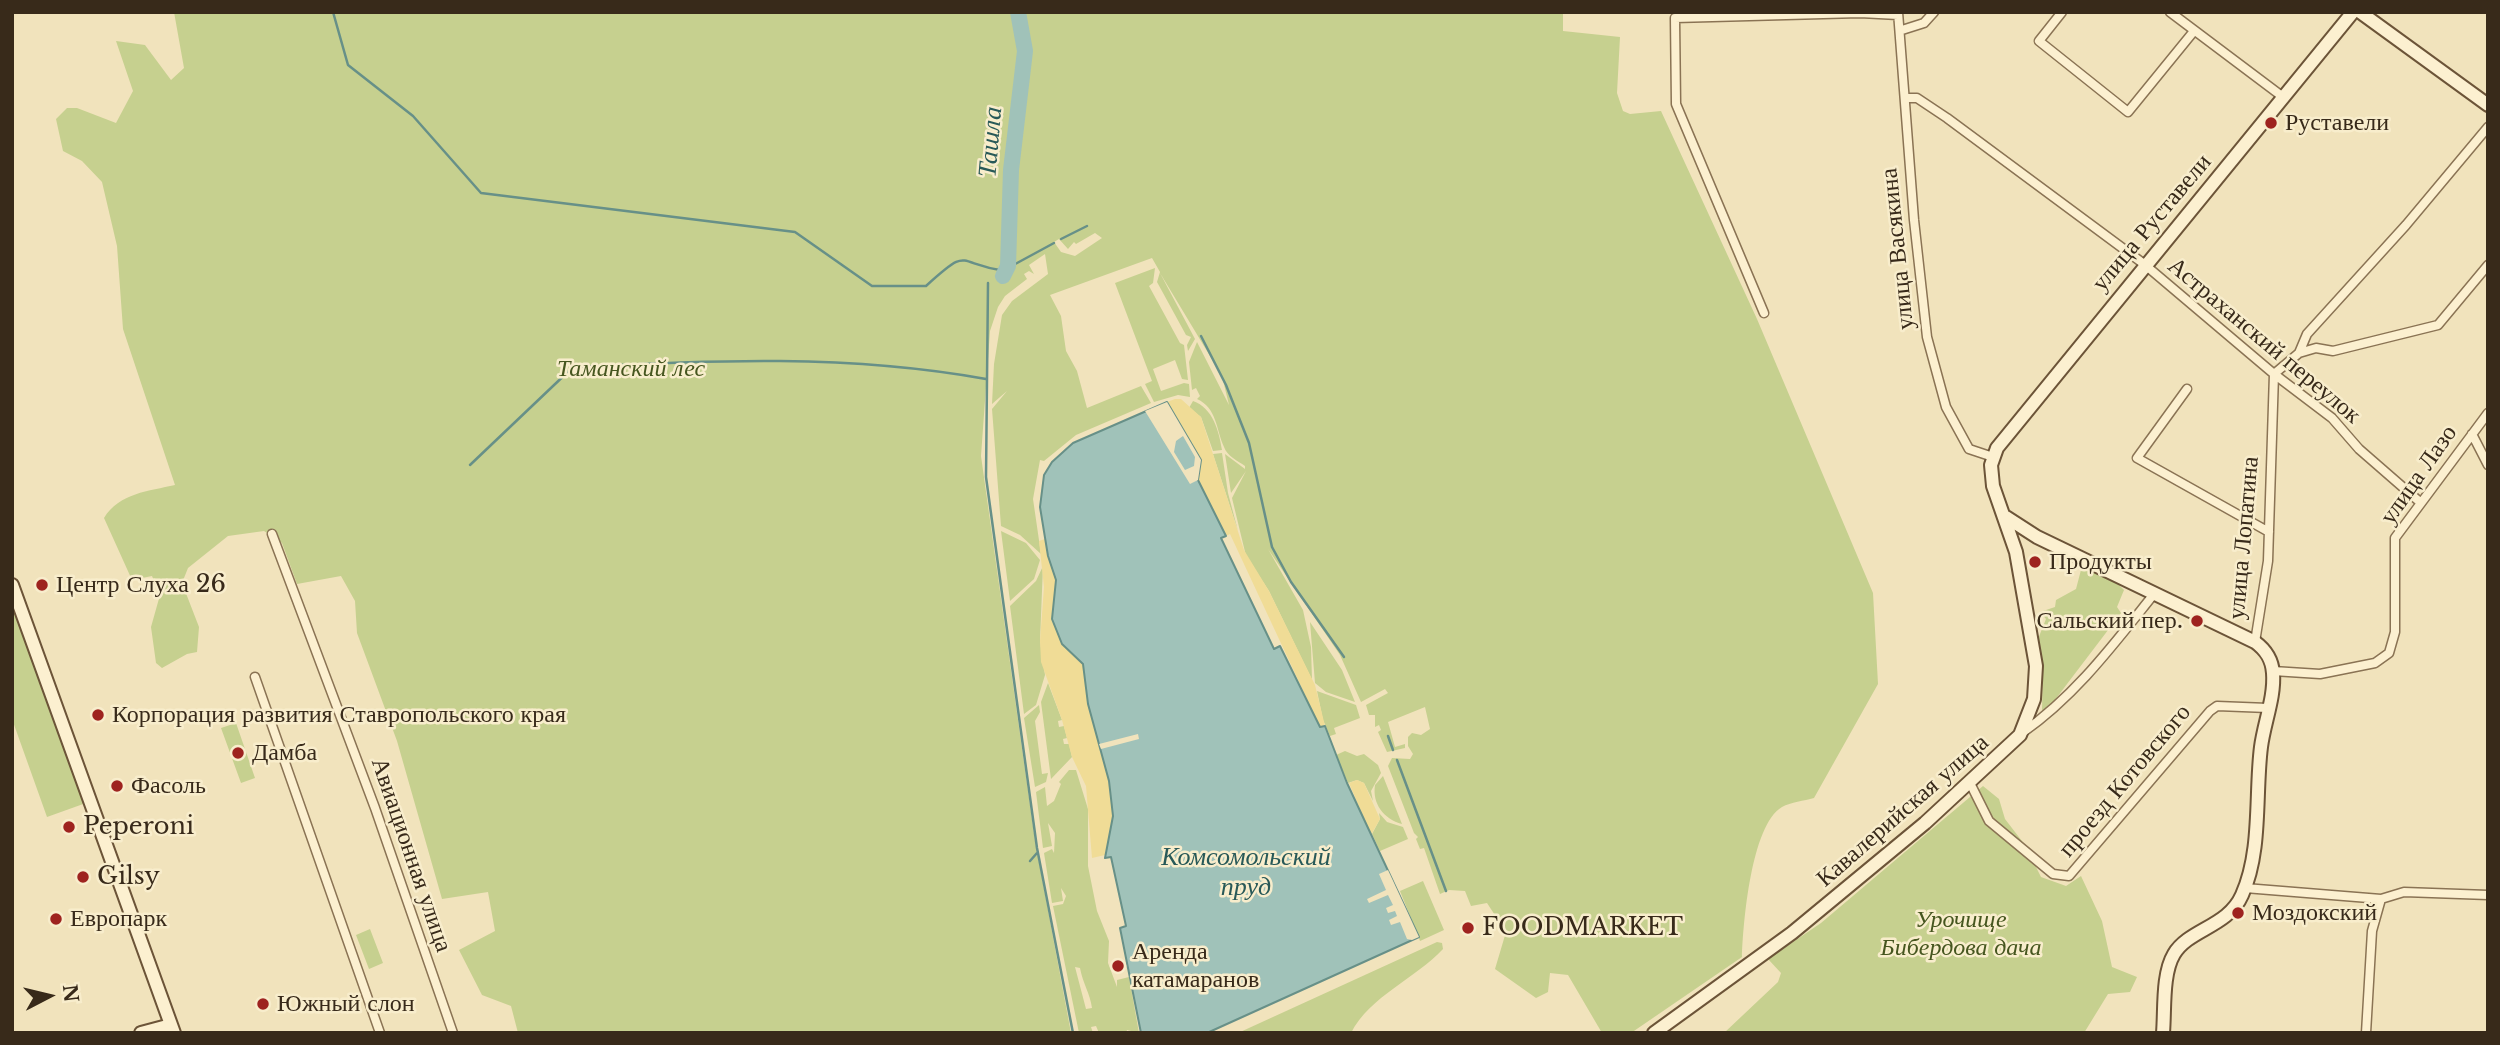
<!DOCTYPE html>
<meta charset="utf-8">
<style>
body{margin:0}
#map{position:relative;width:2500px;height:1045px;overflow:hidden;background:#f1e3bc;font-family:"Libre Baskerville",serif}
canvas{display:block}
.frame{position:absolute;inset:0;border:14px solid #382a1a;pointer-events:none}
.north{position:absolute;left:14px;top:961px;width:70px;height:70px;-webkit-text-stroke:5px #f8edcc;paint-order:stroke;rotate:83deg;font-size:19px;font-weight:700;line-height:28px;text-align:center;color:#382a1a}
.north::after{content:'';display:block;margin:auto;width:24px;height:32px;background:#382a1a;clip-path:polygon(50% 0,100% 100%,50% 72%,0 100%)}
</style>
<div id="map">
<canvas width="2500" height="1045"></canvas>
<div class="frame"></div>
<div class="north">N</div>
</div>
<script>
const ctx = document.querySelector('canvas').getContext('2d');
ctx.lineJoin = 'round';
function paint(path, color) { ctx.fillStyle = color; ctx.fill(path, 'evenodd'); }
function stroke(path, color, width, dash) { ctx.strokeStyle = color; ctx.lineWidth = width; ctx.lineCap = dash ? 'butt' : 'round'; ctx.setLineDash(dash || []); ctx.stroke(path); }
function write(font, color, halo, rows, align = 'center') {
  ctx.font = font + ' "Libre Baskerville",serif'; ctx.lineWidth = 5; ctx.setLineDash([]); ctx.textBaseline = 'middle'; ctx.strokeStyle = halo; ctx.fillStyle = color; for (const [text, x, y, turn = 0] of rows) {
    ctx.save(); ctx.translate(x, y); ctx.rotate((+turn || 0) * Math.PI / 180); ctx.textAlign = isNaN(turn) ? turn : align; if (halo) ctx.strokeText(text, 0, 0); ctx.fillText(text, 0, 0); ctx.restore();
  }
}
const green = new Path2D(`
 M174 12H1563V31L1620 37 1617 93 1623 111 1630 114 1661 111 1757 319 1873 593 1878 684 1814 798C1804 801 1791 802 1782 807 1751 825 1743 924 1742 957L1631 1033H1602L1568 975 1550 973 1548 992 1536 998 1495 969 1506 932 1487 903 1471 906 1465 891 1449 890 1440 894 1424 848 1420 849 1416 839 1418 837 1414 833 1388 766 1392 758 1410 759 1413 754 1408 746V737L1412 733 1421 735 1430 729 1425 707 1388 722 1395 747 1405 744V748L1387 752 1378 732 1381 730 1379 725 1375 727V715H1369L1366 705 1388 693 1385 689 1361 702 1340 655 1268 549 1303 610 1311 647 1312 680 1269 591 1246 556 1232 498 1246 471 1231 493 1225 454 1245 469V466C1238 461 1227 456 1224 447 1216 429 1217 408 1197 399L1200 396 1196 388 1192 390 1189 362 1197 342 1229 405 1222 376 1160 273 1195 339 1188 351 1187 345 1191 337 1186 335 1157 282 1160 272 1152 258 1050 295 1061 316 1066 351 1077 371 1087 408 1141 386 1151 403 1076 435 1044 461 1040 460 1033 499 1041 554 1020 535 1001 526 992 409 1007 391 992 404 994 364 1002 315 1012 301 1048 274 1045 254 1029 265 1034 274 1029 271 1024 274 1027 279 1005 296 998 307 990 331 981 456 1035 841 1071 1033H518L511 1006 482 995 459 950 495 931 488 892 442 899 397 741 357 633 355 601 341 576 297 584 282 543 264 531 228 536 188 568 182 583 199 627 197 652 187 654 162 668 156 663 151 627 160 595 152 576 132 580 104 518C119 493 149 491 175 485L123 329 117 246 102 182 82 161 63 151 56 119 67 108H77L116 123 133 91 116 41 145 45 171 80 184 68ZM1095 233 1102 238 1075 256 1061 252 1054 242 1059 239 1068 249 1074 242 1076 244Z
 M1155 268 1153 283 1149 286 1180 343 1184 345 1188 380 1182 379 1175 360 1153 369 1161 391 1184 383 1189 384 1190 397 1178 395 1154 402 1145 384 1152 381 1115 283Z
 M1193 401C1213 408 1219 431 1222 450L1213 451 1201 417 1189 408Z
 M1222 453 1228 493 1238 531 1213 454Z
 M1001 531 1026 543 1040 560 1034 579 1010 601Z
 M1043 566 1040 641 1045 675 1036 705 1024 714 1010 606 1036 581Z
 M2086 569 2116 582 2124 590 2117 607 2121 613 2048 709 2042 710 2043 668 2038 639 2046 619 2040 612 2055 607 2056 600 2076 589 2081 570Z
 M12 598 86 803 47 817 12 719Z
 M1310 622 1342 670 1355 702 1326 692 1315 683Z
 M1048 683 1062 720 1058 721 1059 727 1064 726 1067 738 1063 739 1064 744H1069L1072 757 1051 779 1041 702Z
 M1317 691 1356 705 1360 718 1334 728 1336 734 1330 736 1323 720Z
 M1039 705 1040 712 1035 721 1042 774 1048 773 1046 782 1035 787 1024 718Z
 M236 723 255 778 241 783 221 728Z
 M1345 751 1357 756 1364 754 1378 765 1381 773 1371 791 1373 801 1364 783 1357 780 1348 783 1336 755Z
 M1069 770H1076L1088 809V866L1097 911 1109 941 1108 963 1117 987V980L1129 977 1139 1033 1127 1030 1126 1033H1099L1096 1026 1091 1027 1093 1033H1079L1053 906 1063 904 1066 896 1061 888 1063 901 1052 903 1044 853 1052 849 1054 853 1055 833 1048 823 1052 846 1043 848 1036 792 1045 787 1047 806 1054 801 1061 784 1059 782ZM1075 967 1080 968C1083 984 1090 993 1092 1008L1086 1009Z
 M1383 776 1402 824C1384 819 1372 804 1375 785Z
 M1983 786 1999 799 2005 819 2025 845 2041 877 2066 886 2081 876 2102 921 2112 967 2137 977 2130 992 2108 994 2084 1033H1724L1778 982 1781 973 1768 959 1821 923Z
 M1379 813 1387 822 1403 827 1408 839 1380 851 1372 834 1380 819Z
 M1423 881 1444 930 1420 941 1400 891Z
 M370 929 383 963 369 969 356 935Z
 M1437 942 1442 943 1443 949C1415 979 1370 996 1351 1033H1238Z`);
const sand = new Path2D(`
 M1175 399H1181L1201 417 1244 550 1269 591 1315 685 1325 726 1320 727 1230 534 1226 536 1198 480 1201 460 1167 402Z
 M1045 539 1056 580 1052 619 1062 644 1083 664 1088 704 1109 781 1113 816 1105 855 1092 858 1086 786 1072 757 1062 720 1041 662 1040 641 1044 587 1039 541Z
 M1357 780 1364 783 1380 819 1371 835 1349 783Z`);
const water = new Path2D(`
 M1167 402 1201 460 1198 480 1226 536 1221 538 1274 649 1280 646 1320 727 1325 726 1347 783 1419 937 1207 1033H1141L1120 928 1126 926 1111 857 1105 858 1113 816 1109 781 1088 704 1083 664 1062 644 1052 619 1056 580 1048 556 1040 507 1044 475 1052 462 1073 443Z`);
const pier = new Path2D(`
 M1167 402 1201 460 1198 480 1190 484 1145 411ZM1183 436 1195 457 1194 466 1185 470 1174 452 1176 441Z
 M1138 734 1139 739 1101 749 1099 744Z
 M1388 870 1419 937 1412 940 1407 939 1400 922 1391 925 1389 920 1397 916 1395 911 1388 913 1386 908 1393 905 1388 895 1369 903 1367 899 1386 890 1379 874Z`);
const stream = new Path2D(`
 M333 12 348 65 413 116 481 193 795 232 872 286H926C971 245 955 264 1005 271
 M1061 239 1087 226
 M1006 269 1054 243
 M988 283 986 477 1037 848 1073 1033
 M1201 336 1226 385 1249 443 1272 547 1291 582 1344 657
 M470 465 573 367C711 360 849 354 986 379
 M1388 736 1393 750
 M1397 760 1446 891
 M1030 861 1037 853`);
const river = new Path2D(`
 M1003 276 1008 266 1011 170 1025 51 1018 12`);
const street = new Path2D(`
 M1898 12 1914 220 1927 337 1946 407 1969 449 1993 457
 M2062 12 2039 41 2128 112 2194 31
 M2170 12 2283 97
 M1902 30 1924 23 1934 12
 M1905 98H1917L1947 118 2144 264 2274 374 2332 418 2359 449 2421 503
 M1764 313 1676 104 1675 18 1860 13 1898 15
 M2299 353 2316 348 2333 351 2438 325 2488 265
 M2187 389 2137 458 2269 532
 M2472 434 2488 465
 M272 534 375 808 453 1033
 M2255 642 2268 561 2274 374 2299 353 2307 334 2406 225 2488 127
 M2273 671 2320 674 2375 663 2389 653 2395 632V538L2488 413
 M255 677 380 1033
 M2022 733C2076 695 2113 645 2154 594
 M1970 783 1989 821 2053 874 2069 876 2210 711 2217 706 2268 708
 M2245 888 2381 899 2404 892 2488 895
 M2366 1033 2372 931 2381 899`);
const secondary = new Path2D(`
 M2360 12 2488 105
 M2006 517 2037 537 2255 642C2266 650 2272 659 2273 673 2275 697 2264 723 2261 747 2255 794 2262 851 2242 895 2228 927 2189 929 2174 954 2162 974 2165 1009 2163 1033
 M12 585 174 1033
 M141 1033 171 1025
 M1654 1033 1792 933 1925 823 2020 735 2034 699 2036 666 2016 552 1993 486 1991 465 1997 448 2353 12`);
const markers = [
 [2271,123,7,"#9e231f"],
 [2035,562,7,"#9e231f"],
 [42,585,7,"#9e231f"],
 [2197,621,7,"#9e231f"],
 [98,715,7,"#9e231f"],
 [238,753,7,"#9e231f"],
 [117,786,7,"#9e231f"],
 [69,827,7,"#9e231f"],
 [83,877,7,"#9e231f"],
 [2238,913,7,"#9e231f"],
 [56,919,7,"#9e231f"],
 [1468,928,7,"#9e231f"],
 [1118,966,7,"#9e231f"],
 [263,1004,7,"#9e231f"]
];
const poiNames = [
 ["Руставели",2285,123],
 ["Продукты",2049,562],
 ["Центр Слуха 26",56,585],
 ["Сальский пер.",2183,621,"right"],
 ["Корпорация развития Ставропольского края",112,715],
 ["Дамба",252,753],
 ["Фасоль",131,786],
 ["Peperoni",83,827],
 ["Gilsy",97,877],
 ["Моздокский",2252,913],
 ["Европарк",70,919],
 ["FOODMARKET",1482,928],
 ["Аренда",1132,952],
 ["катамаранов",1132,980],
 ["Южный слон",277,1004]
];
const streetNames = [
 ["улица Руставели",2152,223,-50],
 ["улица Васякина",1898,249,-96],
 ["Астраханский переулок",2264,341,40],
 ["улица Лазо",2419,475,-55],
 ["улица Лопатина",2244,538,-85],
 ["проезд Котовского",2125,781,-50],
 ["Кавалерийская улица",1903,811,-41],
 ["Авиационная улица",411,855,71]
];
const parkNames = [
 ["Таманский лес",631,369],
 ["Урочище",1961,920],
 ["Бибердова дача",1961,948]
];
const waterNames = [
 ["Ташла",991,142,-85],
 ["Комсомольский",1246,858],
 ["пруд",1246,888]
];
paint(green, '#c6d08f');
paint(sand, '#f0dc96');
paint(water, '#a0c2b9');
stroke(water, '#679088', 2);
paint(pier, '#f1e3bc');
stroke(stream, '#679088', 2.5);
stroke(river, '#a0c2b9', 16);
stroke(street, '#8a7354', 11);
stroke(secondary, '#6c5438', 16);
stroke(street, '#fcf0d0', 8);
stroke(secondary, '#fcf0d0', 12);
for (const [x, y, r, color] of markers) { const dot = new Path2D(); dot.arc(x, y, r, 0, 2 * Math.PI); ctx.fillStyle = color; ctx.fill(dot); stroke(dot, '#f8edcc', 2.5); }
write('24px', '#382a1a', '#f8edcc', poiNames, 'left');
write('24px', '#382a1a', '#f8edcc', streetNames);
write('italic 24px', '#46561f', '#f8edcc', parkNames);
write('italic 26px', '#285958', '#f8edcc', waterNames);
</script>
